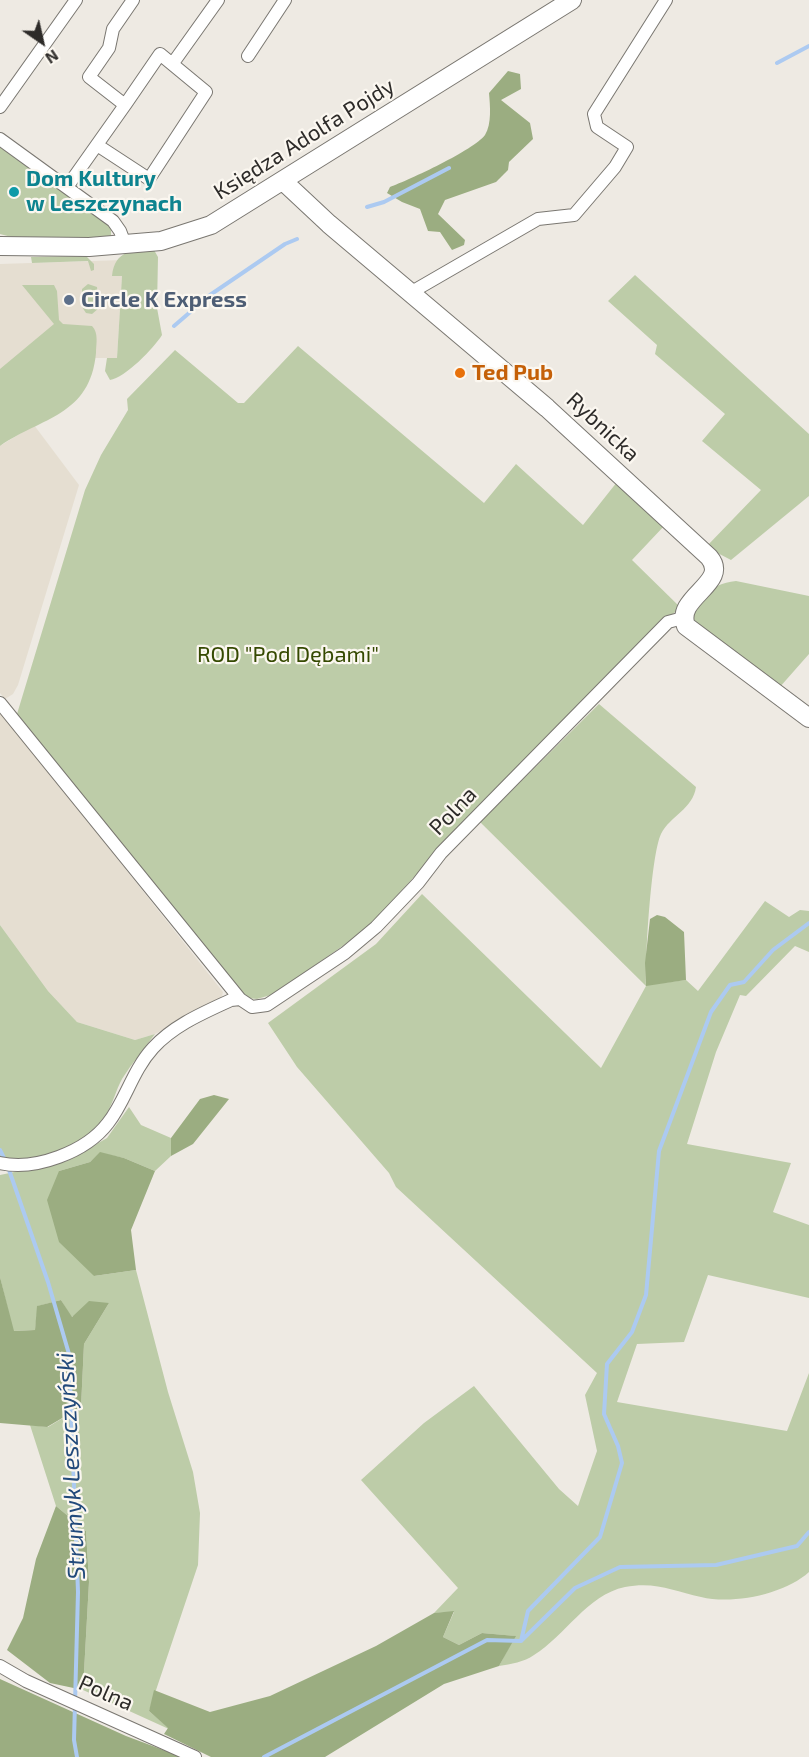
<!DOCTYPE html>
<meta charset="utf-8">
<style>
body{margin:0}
#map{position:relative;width:809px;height:1757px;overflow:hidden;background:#eeeae3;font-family:"Exo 2",sans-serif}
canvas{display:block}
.north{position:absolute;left:12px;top:12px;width:60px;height:60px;-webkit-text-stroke:4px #fbf7f0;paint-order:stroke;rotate:146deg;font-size:16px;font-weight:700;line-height:24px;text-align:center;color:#2d2b29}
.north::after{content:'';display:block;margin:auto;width:21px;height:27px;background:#2d2b29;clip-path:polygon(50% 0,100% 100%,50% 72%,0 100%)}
</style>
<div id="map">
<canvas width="809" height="1757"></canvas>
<div class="north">N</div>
</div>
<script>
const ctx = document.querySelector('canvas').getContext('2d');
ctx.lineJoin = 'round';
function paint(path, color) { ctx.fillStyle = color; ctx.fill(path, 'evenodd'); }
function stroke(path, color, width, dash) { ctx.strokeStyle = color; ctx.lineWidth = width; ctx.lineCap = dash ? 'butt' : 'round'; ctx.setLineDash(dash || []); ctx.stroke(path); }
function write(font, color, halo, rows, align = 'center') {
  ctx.font = font + ' "Exo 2",sans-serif'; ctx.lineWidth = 4.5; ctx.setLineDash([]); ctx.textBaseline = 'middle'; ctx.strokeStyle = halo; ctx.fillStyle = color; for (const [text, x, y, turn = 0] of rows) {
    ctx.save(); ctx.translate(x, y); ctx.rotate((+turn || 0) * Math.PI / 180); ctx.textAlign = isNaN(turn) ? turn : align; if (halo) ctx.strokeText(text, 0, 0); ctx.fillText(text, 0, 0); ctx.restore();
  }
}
const built = new Path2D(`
 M123 260 117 358H81L0 370V264Z
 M34 425 79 485 18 685 13 694 5 699 0 693V446Z
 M0 711 223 992 221 1000 155 1034 135 1040 77 1022 48 991 0 925Z`);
const green = new Path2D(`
 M0 147 111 227V237L23 240 0 234Z
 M154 250 158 257 157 308 162 335C154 348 125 378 110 380L105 371 107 358H117L122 276H112C115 249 133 251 154 250Z
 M86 256 94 264V270L91 271 88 261 32 263 31 257Z
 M635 275 809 434V496L731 560 706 547 761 490 702 441 725 414 655 354 657 345 608 301Z
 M88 284 97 287 99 308 92 314 86 313 82 307V289Z
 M22 285H54L57 291 59 320 63 324 92 326C99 333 96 344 96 353 90 416 42 417 0 446V369L54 324Z
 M298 346 484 503 516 464 583 525 617 482 665 525 632 560 680 607 467 820 364 931 274 994 257 999 247 998 17 714 85 490 101 455 128 410 127 399 175 350 238 403H244Z
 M736 581 809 596V654L779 688 689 622C703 599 707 584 736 581Z
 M599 704 696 787C693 809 670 816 661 834 651 855 645 959 646 985L686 980 698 991 765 901 789 917 800 910 809 911V952L795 946 746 996 740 995 716 1052 687 1144 791 1163 773 1212 809 1225V1298L708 1275 684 1342 637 1344 617 1402 787 1431 809 1373V1572C785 1594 733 1605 701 1597 674 1591 655 1581 625 1587 587 1595 565 1636 534 1655 524 1662 511 1664 499 1666L515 1636 482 1633 459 1645 443 1637 454 1612 434 1613 458 1588 361 1480 424 1423 474 1386 559 1489 578 1506 597 1451 585 1395 597 1373 396 1187 389 1173 297 1067 268 1023 376 944 422 894 601 1068 646 986 480 822Z
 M0 925 48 991 77 1022 135 1040 155 1034C144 1049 132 1063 122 1079 116 1090 113 1103 107 1113 86 1149 38 1163 0 1157Z
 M129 1107 141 1125 171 1138V1156L155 1171 124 1158 100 1153 90 1162 59 1171 94 1276 136 1270 168 1392 193 1472 200 1513 198 1565 149 1711 171 1730 83 1690 89 1582 86 1531 56 1506 30 1425 48 1427 81 1407 84 1344 109 1303 71 1317 61 1300 38 1306 35 1330 13 1331 0 1277V1175L67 1161 107 1138Z`);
const forest = new Path2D(`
 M508 71 520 74 521 89 501 100 530 123 533 139 509 162 508 170 496 182 445 200 438 214 465 240 464 245 452 250 440 232 428 231 420 209 402 202 387 193 390 187C409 180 474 150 485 135 492 124 490 105 489 93Z
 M657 915 665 917 684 932 686 980 646 986 645 963 650 919Z
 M214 1095 229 1099 193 1144 171 1156V1138L200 1099Z
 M100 1152 124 1158 155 1171 131 1230 136 1270 94 1276 59 1242 47 1200 59 1171 90 1162Z
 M0 1277 14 1331 35 1330 37 1306 61 1300 72 1317 89 1301 109 1303 84 1344 81 1407 47 1427 0 1423Z
 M56 1506 86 1531 89 1582 83 1690 50 1683 7 1650 23 1618 36 1559Z
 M454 1611 443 1637 459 1645 482 1633 516 1636 499 1666 444 1684 325 1757H211L164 1734 168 1728 149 1711 154 1690 210 1712 270 1696 376 1646 434 1613Z
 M0 1679 126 1736 182 1757H0Z`);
const stream = new Path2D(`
 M777 63 809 46
 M367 207 384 202 449 168
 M174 326 210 295 285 244 297 239
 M0 1150 5 1160
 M8 1167 48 1282 69 1354 78 1592 74 1740 77 1757
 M521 1641 528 1611 600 1537 622 1463 618 1446 604 1414 607 1364 632 1332 646 1295 659 1151 711 1012 730 985 744 982 773 950 809 923
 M264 1757 487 1640 521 1641 575 1588 620 1567 716 1565 797 1546 809 1532`);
const street = new Path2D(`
 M248 56 285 0
 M173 63 218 0
 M0 107 76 0
 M0 139 113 221 120 231 125 244
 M97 145 149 179 206 92 160 54 125 105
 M67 187 125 105 89 77 109 48 113 29 133 0
 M410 293 538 219 574 215 615 167 627 147 597 127 594 114 666 0
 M0 703 240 999
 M0 1163C35 1171 86 1152 108 1123 126 1100 132 1071 153 1048 174 1025 203 1013 231 1000L240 999 252 1007 267 1005 345 953 376 927 418 883 441 853 668 622 683 618
 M0 1666 26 1681 195 1757`);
const secondary = new Path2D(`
 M283 181 329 224 547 408 709 557C731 583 674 597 686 626L809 718
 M0 246 89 247 161 241 211 225 572 0`);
const markers = [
 [14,192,6,"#0f9aa8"],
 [69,300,6,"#5c6f8a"],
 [460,373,6,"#e8710a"]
];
const streetNames = [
 ["Księdza Adolfa Pojdy",304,139,-32],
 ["Rybnicka",603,427,43],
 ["Polna",453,811,-46],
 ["Polna",106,1693,24]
];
const cultureNames = [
 ["Dom Kultury",26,179],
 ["w Leszczynach",26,204]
];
const serviceNames = [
 ["Circle K Express",81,300]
];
const foodNames = [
 ["Ted Pub",472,373]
];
const parkNames = [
 ["ROD \"Pod Dębami\"",288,655]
];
const waterNames = [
 ["Strumyk Leszczyński",71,1466,-93]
];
paint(built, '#e5ded1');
paint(green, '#bdcca8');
paint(forest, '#9bad81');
stroke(stream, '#accaf1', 4);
stroke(street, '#7a7771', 14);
stroke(secondary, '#7a7771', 20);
stroke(street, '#fff', 12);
stroke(secondary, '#fff', 18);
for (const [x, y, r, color] of markers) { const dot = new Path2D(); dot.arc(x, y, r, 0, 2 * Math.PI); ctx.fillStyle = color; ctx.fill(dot); stroke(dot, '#fbf7f0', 2); }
write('22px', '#2d2b29', '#fbf7f0', streetNames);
write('bold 22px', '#0d838f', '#fbf7f0', cultureNames, 'left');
write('bold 22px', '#4e5e75', '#fbf7f0', serviceNames, 'left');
write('bold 22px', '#c56008', '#fbf7f0', foodNames, 'left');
write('22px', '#354901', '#fbf7f0', parkNames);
write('italic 24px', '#224a7b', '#fbf7f0', waterNames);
</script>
